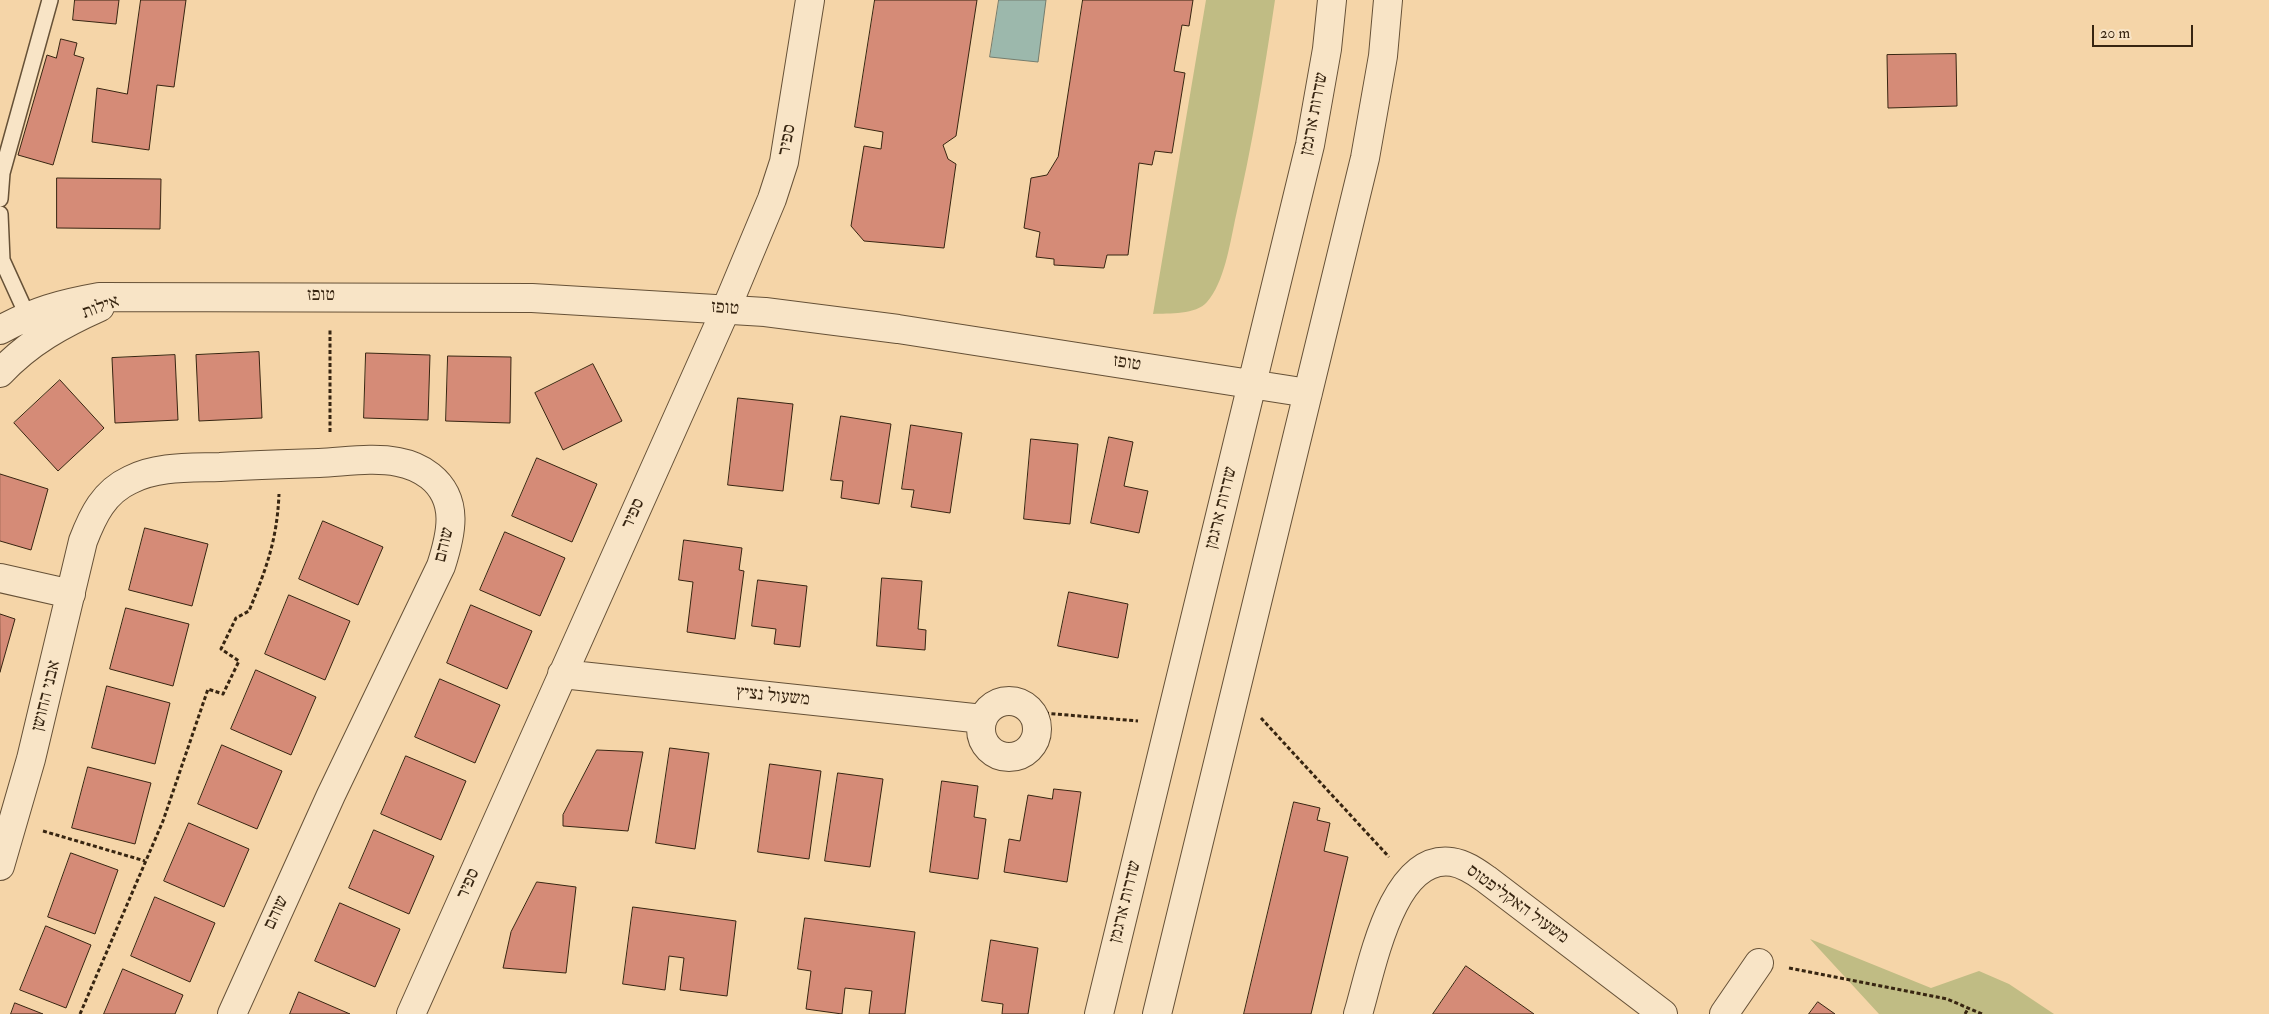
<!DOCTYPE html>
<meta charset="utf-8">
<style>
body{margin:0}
#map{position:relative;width:2269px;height:1014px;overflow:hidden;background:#f5d5a8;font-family:"IM FELL Double Pica",serif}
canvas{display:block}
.scale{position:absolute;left:2092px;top:25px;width:101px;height:22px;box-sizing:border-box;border:2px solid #372511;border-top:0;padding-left:6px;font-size:15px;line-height:18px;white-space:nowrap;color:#372511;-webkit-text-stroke:4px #f8e4c6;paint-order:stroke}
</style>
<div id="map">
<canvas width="2269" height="1014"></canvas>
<div class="scale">20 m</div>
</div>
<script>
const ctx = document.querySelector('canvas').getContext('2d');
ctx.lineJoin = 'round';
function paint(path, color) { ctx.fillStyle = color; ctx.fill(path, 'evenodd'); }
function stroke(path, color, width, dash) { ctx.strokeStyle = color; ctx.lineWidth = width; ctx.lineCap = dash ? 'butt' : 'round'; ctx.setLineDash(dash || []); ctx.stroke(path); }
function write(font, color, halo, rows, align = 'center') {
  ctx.font = font + ' "IM FELL Double Pica","Frank Ruhl Libre",serif'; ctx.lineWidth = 4; ctx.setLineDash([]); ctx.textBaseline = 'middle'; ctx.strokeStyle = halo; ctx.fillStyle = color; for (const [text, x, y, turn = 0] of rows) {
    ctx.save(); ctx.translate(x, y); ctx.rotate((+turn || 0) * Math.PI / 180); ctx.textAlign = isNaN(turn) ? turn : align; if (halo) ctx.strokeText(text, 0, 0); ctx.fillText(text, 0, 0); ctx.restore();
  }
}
const green = new Path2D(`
 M1206 0H1275C1264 74 1252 147 1235 220 1230 244 1224 283 1207 302 1196 315 1169 313 1153 314Z
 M1810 939 1931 988 1979 971 2009 984 2054 1014H1879Z`);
const water = new Path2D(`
 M999 0H1046L1038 62 990 57Z`);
const building = new Path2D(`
 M75 0H119L116 24 73 20Z
 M141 0H186L174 87 157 85 149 150 92 142 97 88 127 94Z
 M875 0H977L956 136 943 145 948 159 956 164 944 248 864 241 851 226 864 146 881 149 883 132 855 127Z
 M1083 0H1193L1189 26 1182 25 1174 71 1185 73 1172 153 1155 151 1152 165 1139 163 1128 255H1107L1104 268 1054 265V259L1036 257 1040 232 1024 228 1031 178 1047 175 1058 157Z
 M61 39 77 43 74 55 84 58 53 165 18 155 47 55 56 58Z
 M1956 54 1957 106 1888 108 1887 55Z
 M57 178 161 179 160 229 57 228Z
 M259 352 262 418 199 421 196 355Z
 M366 353 430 355 428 420 364 418Z
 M175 355 178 420 115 423 112 358Z
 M448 356 511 357 510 423 446 421Z
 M593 364 622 421 563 450 535 393Z
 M60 380 104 428 58 471 14 423Z
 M738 398 793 404 783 491 728 485Z
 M841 416 891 424 879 504 841 498 843 481 831 480Z
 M911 425 962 433 950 513 911 507 914 490 902 489Z
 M1109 437 1133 442 1124 486 1148 491 1139 533 1091 523Z
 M1031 439 1078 444 1070 524 1024 519Z
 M537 458 597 484 572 542 512 516Z
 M0 474 48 489 31 550 0 541Z
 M323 521 383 547 358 605 299 579Z
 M145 528 208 544 192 606 129 590Z
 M505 532 565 558 540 616 480 590Z
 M684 540 742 548 739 570 744 571 735 639 687 632 693 582 679 580Z
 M882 578 922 581 918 629 926 630 925 650 877 646Z
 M758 580 807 586 800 647 774 644 776 629 752 626Z
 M1069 592 1128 604 1118 658 1058 646Z
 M289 595 350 621 325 680 265 654Z
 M471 605 532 631 507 689 447 663Z
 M126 608 189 624 173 686 110 669Z
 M0 614 15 619 0 672Z
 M256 670 316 697 291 755 231 729Z
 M440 679 500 705 475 763 415 737Z
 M107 686 170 703 155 764 92 748Z
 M222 745 282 771 257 829 198 804Z
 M670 748 709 753 695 849 656 843Z
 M597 750 643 752 628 831 563 826V815Z
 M406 756 466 781 441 840 381 814Z
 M770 764 821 771 809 859 758 852Z
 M88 767 151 783 135 844 72 828Z
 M838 773 883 779 870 867 825 861Z
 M942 781 978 786 974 817 986 819 978 879 930 872Z
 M1054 789 1081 792 1067 882 1004 872 1009 839 1020 841 1028 795 1052 799Z
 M1294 802 1320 808 1317 820 1330 823 1324 851 1348 857 1311 1014H1244Z
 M189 823 249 849 224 907 164 881Z
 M374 830 434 856 409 914 349 888Z
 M71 853 118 870 95 934 48 917Z
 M537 882 576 887 566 973 503 968 511 932Z
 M155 897 215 923 190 982 131 956Z
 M340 903 400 929 375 987 315 961Z
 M633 907 736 921 727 996 680 990 684 958 669 956 665 990 623 984Z
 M805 918 915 932 905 1014H869L872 991 845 988 842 1014 806 1009 811 971 798 969Z
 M46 926 91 945 66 1008 20 990Z
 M991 940 1038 948 1028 1014H1002L1003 1004 982 1001Z
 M1466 966 1534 1014H1433Z
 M123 969 183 995 175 1014H104Z
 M299 992 350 1014H290Z
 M1818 1002 1835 1014H1809Z
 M15 1003 43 1014H11Z`);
const path = new Path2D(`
 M330 432V328
 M1032 712 1138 721
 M1261 718 1389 857
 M43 831 145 861
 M1789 968 1947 999 1982 1014
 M80 1014 163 821 208 689 223 694 239 661 221 649 236 618 249 611C266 569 277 541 279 494
 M1965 1014 1969 1007`);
const service = new Path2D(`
 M0 199 2 173 50 0
 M0 214 2 260 27 315`);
const minor = new Path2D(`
 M0 578 71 594
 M562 674 983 719
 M981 729a28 28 0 1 1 56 0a28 28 0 1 1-56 0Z
 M0 866 31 759 83 541C93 515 104 492 130 480 157 466 190 468 220 467 253 465 286 464 319 463 344 462 373 457 398 462 409 464 421 469 430 476 460 500 451 535 441 566L331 795 232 1014
 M411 1014 726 309 772 199 784 162 810 0
 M1358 1014C1371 972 1391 853 1452 862 1465 864 1476 872 1486 879L1663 1014
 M1724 1014 1759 963`);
const tertiary = new Path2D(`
 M0 330C35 311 60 304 99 297L532 298 765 312 898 329 1308 393
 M0 373C29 342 62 324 100 307
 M1099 1014 1310 145 1327 49 1332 0
 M1157 1014 1365 158 1383 56 1388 0`);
const streetNames = [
 ["שדרות ארגמן",1315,114,-79],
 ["ספיר",788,140,-79],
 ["טופז",321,296],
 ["אילות",101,308,-20],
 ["טופז",725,309,4],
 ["טופז",1127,364,9],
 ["שדרות ארגמן",1222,508,-76],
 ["ספיר",634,514,-66],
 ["שוהם",445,545,-76],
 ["אבני החושן",47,696,-76],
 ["משעול נציץ",773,697,6],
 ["ספיר",469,884,-66],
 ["שדרות ארגמן",1126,902,-76],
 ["משעול האקליפטוס",1517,905,36],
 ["שוהם",277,913,-65]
];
paint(green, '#c0bc84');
paint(water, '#9cb8ac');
stroke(water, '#747d6e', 1);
paint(building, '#d58b77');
stroke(building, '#372511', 1);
stroke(service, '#665137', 18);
stroke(minor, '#665137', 30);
stroke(tertiary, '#665137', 30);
stroke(path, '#372511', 3, [4, 2.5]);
stroke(service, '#f8e4c6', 15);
stroke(minor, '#f8e4c6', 28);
stroke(tertiary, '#f8e4c6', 28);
write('18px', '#372511', '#f8e4c6', streetNames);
</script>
